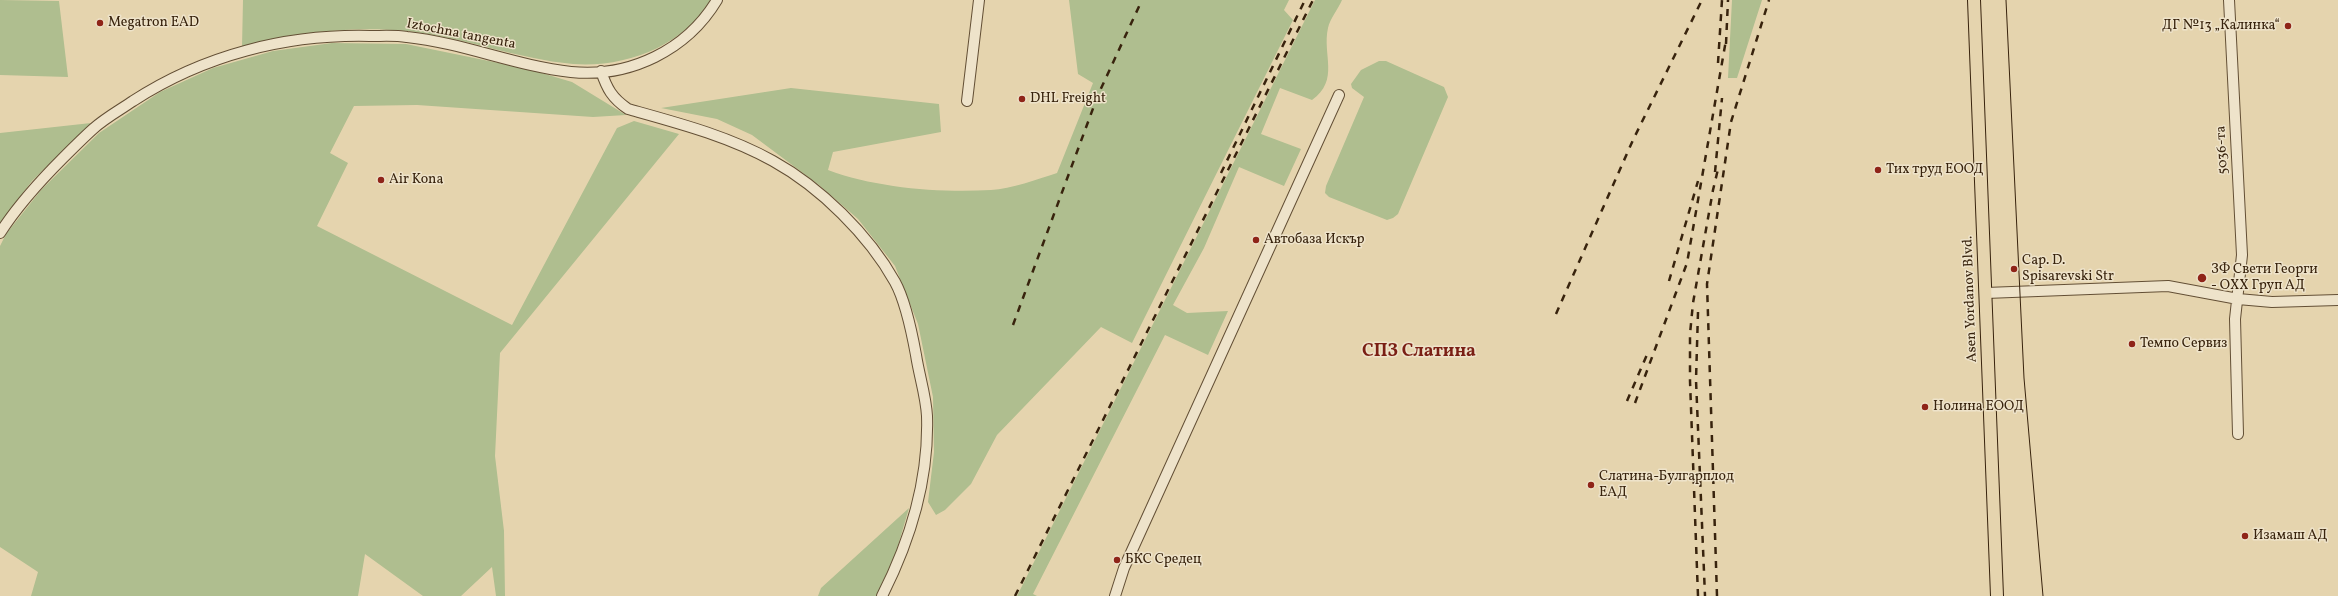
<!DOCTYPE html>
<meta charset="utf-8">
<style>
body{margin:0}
canvas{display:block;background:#e5d4ae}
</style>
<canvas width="2338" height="596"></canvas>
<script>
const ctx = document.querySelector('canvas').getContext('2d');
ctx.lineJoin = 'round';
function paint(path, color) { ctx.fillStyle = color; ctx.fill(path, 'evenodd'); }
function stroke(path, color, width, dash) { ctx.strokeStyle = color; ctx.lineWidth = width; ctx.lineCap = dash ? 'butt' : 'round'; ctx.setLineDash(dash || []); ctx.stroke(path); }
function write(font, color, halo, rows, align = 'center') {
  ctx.font = font + ' Vollkorn,serif'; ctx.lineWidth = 3; ctx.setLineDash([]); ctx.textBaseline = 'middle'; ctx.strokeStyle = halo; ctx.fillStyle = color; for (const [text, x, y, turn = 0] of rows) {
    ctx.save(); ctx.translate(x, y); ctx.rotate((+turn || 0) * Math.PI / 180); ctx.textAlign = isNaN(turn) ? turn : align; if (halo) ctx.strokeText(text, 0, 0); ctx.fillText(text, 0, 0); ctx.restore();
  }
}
const green = new Path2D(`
 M0 0 59 1 68 77 0 75Z
 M243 0H711C683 46 626 68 573 64 517 59 463 37 407 31 351 26 296 32 242 47Z
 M1069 0H1289L1284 10 1293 20 1132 343 1101 327 997 435 971 484 945 510 936 515 928 502 934 452 933 397 918 324 895 266 858 219 819 185 752 135 717 119 661 108 791 88 939 104 941 132 833 152 828 170C876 188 940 193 991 190 1011 189 1038 179 1057 173L1093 83 1078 74Z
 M1315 0H1342C1338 9 1330 19 1328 28 1322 55 1340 80 1312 100L1280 88 1261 134 1301 149 1284 186 1239 167 1204 248 1173 305 1187 313 1228 311 1208 355 1165 335 1033 594 1037 596H1017Z
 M1732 0H1762L1737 78H1728Z
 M332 43 406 44 528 69 572 82 626 115 593 117 417 105 354 106 330 153 348 163 317 226 512 325 617 128 634 121 679 134 500 353 495 456 504 531 505 596H496L492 567 461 596H423L365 554 358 596H31L38 572 0 547V246L6 234 41 190 99 133 160 92 213 68 273 51Z
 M1379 61H1386L1444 87 1448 97 1398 214 1393 218 1387 220 1329 197 1325 193 1326 186 1364 97 1352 88 1351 84 1361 70Z
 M91 123 32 181 0 223V133Z
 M909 508 895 556 876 596H818L821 588Z`);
const minor = new Path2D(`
 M2229 0 2242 255 2235 319 2238 434
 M601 71C607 89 612 98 628 109 678 123 728 136 773 161 820 187 869 235 895 282 906 302 912 333 916 355 919 375 926 396 927 416 929 479 910 541 882 596
 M967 101 979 0
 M0 233C18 205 40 181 63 158 73 148 83 138 93 129 105 118 120 110 133 101 204 55 286 34 370 36 382 36 395 35 407 37 463 43 516 66 571 72 630 78 687 50 717 0
 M1986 293 2168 286 2238 299 2272 302 2338 300
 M1115 596 1124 568 1339 95`);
const major = new Path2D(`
 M1974 0 1997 596`);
const tram = new Path2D(`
 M2006 0 2024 378 2043 596`);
const rail = new Path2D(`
 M1726 44 1728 0
 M1718 63 1722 0
 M1715 172 1722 98
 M1221 173 1305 0
 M1669 281 1698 181
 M1698 312 1696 380 1705 596
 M1556 314 1633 140 1702 0
 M1013 325 1098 95 1142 0
 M1627 401 1649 350
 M1635 403 1687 263 1726 40
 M1015 596 1313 0
 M1698 596 1690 381V334L1693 303 1713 190 1719 165
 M1717 596 1707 284 1731 122 1769 0`);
const markers = [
 [100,23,4,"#8f2418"],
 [2288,26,4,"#8f2418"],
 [1022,99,4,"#8f2418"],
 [1878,170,4,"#8f2418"],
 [381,180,4,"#8f2418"],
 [1256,240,4,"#8f2418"],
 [2014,269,4,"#8f2418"],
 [2202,278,5,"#8f2418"],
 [2132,344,4,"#8f2418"],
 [1925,407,4,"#8f2418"],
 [1591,485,4,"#8f2418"],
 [2245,536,4,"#8f2418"],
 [1117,560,4,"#8f2418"]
];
const poiNames = [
 ["Megatron EAD",108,23],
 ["ДГ №13 „Калинка“",2280,26,"right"],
 ["DHL Freight",1030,99],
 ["Тих труд ЕООД",1886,170],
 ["Air Kona",389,180],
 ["Автобаза Искър",1264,240],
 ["Cap. D.",2022,261],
 ["Spisarevski Str",2022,277],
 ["ЗФ Свети Георги",2211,270],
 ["- ОХХ Груп АД",2211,286],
 ["Темпо Сервиз",2140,344],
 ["Нолина ЕООД",1933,407],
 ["Слатина-Булгарплод",1599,477],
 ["ЕАД",1599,493],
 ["Изамаш АД",2253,536],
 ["БКС Средец",1125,560]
];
const streetNames = [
 ["Iztochna tangenta",461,35,11],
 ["5036-та",2223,150,-93],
 ["Asen Yordanov Blvd.",1971,299,-92]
];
const districtNames = [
 ["СПЗ Слатина",1419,353]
];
paint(green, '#afbe8f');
stroke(minor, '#634f35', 12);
stroke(major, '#38230d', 14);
stroke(minor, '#eee3ca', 10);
stroke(major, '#e5d4ae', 12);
stroke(tram, '#38230d', 1);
stroke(rail, '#38230d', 2.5, [7, 7]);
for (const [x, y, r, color] of markers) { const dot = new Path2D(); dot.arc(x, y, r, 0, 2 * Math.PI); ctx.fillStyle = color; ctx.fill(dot); stroke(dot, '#eee3ca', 1.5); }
write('14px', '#38230d', '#eee3ca', poiNames, 'left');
write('14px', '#38230d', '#eee3ca', streetNames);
write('bold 18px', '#7a1f14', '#eee3ca', districtNames);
</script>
